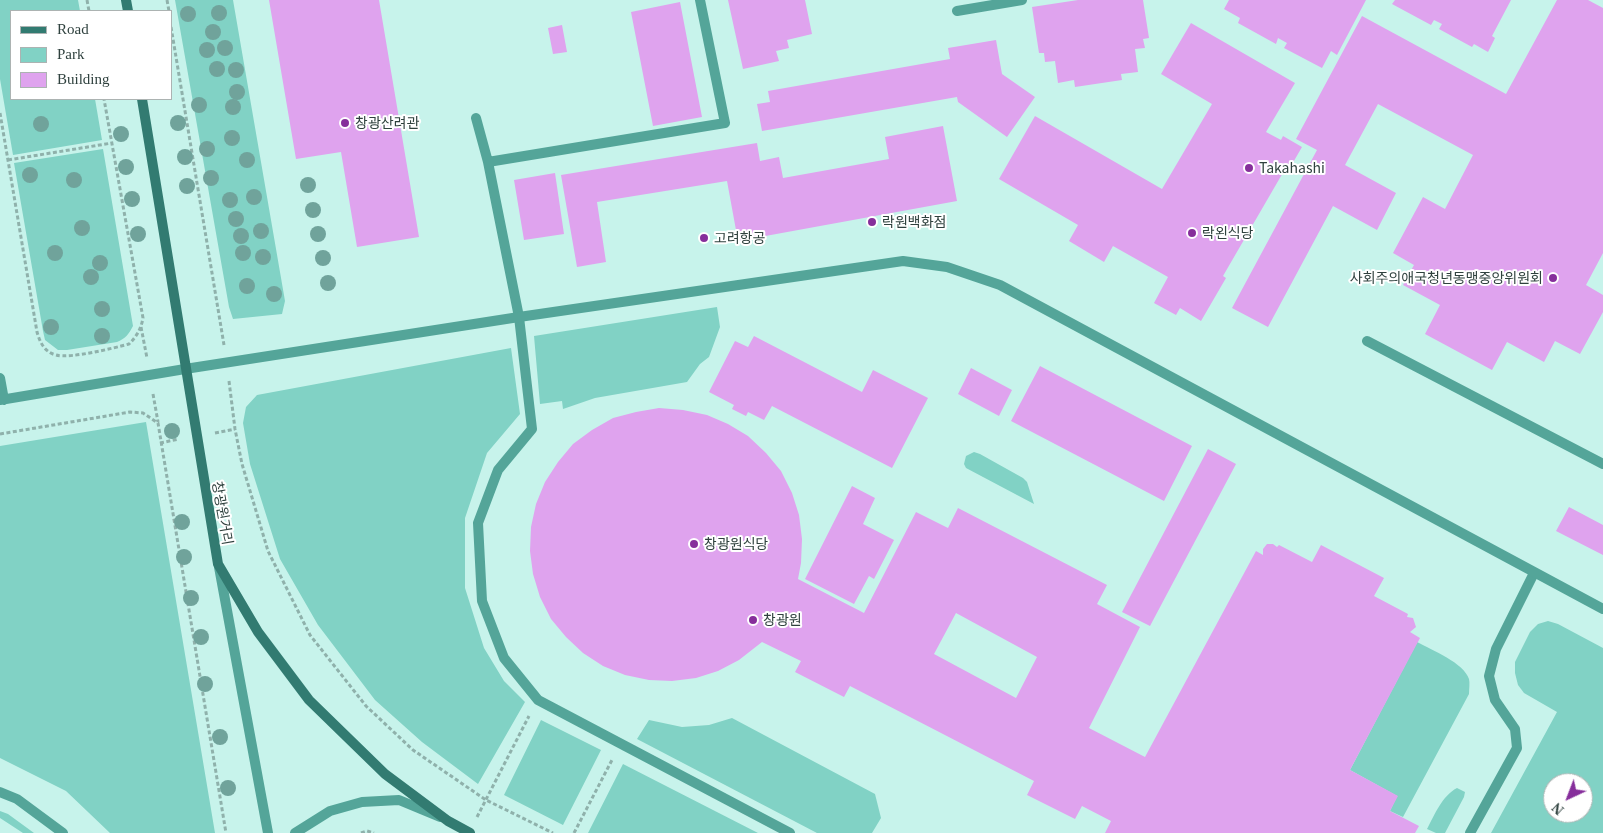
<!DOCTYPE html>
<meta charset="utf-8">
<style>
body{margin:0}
#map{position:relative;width:1603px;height:833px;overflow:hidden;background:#c7f3eb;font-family:Georgia,serif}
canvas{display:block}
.legend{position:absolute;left:10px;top:10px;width:162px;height:90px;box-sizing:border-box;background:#fff;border:1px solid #acb3b2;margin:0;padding:6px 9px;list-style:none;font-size:15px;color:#2f413e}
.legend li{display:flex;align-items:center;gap:10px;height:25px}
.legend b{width:25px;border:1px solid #acb3b2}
.north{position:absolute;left:1543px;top:773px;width:50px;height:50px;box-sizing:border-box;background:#fff;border:1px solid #acb3b2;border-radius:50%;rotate:223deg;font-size:14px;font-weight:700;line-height:20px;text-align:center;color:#2f413e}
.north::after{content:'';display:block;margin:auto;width:18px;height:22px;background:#862e9b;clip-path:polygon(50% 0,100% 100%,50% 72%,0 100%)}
</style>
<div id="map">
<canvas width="1603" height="833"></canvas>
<ul class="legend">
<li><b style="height:6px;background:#327b71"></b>Road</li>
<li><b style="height:14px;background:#81d2c5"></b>Park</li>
<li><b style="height:14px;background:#dfa3ee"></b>Building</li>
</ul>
<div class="north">N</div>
</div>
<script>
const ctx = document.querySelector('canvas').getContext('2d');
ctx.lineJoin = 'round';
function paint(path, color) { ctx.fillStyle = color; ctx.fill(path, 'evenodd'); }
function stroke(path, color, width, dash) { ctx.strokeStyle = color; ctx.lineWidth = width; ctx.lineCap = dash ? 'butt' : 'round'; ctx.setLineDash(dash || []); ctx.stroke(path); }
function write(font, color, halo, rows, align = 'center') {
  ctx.font = font + ' Georgia,"Noto Sans KR",serif'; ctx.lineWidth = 4; ctx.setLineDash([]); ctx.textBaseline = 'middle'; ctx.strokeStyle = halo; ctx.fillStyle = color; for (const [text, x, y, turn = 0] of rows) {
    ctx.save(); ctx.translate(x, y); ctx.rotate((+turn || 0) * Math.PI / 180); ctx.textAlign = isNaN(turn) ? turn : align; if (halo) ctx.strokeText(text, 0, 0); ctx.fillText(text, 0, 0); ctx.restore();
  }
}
const green = new Path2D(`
 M0 0H78L80 11H11V99H95L102 140 13 155 0 79Z
 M175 0H233L285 301 282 314 233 319 229 307Z
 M103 149 133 326C129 334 125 339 117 342L67 350H58L45 340 43 331 14 163Z
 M717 307 720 327 709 357 700 364 687 382 595 398 563 409 562 401 540 404 534 336Z
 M511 348 520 414 487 453 465 518V588L484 648 504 681 525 702 478 784 422 742 375 700 318 625 280 559 250 464 243 423 246 407 257 395Z
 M146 422 215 833H110L66 791 0 758V446Z
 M974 452 980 454 1023 478 1027 482 1034 504 966 468 964 464 966 456Z
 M1548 621 1558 624 1603 648V833H1491L1557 712 1524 693 1518 685 1515 673V662L1530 632 1538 624ZM1553 783H1583V813H1553Z
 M1417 642C1432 650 1464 663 1469 679 1470 683 1469 689 1469 694L1403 817 1390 811 1397 796 1350 770Z
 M732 718 875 794 881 818 872 833H817L637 739 649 720 682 727 709 725Z
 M541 720 601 750 563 825 504 795Z
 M623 764 758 833H588Z
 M1457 788 1465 792 1464 797 1445 833H1436L1427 829C1435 814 1442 796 1457 788Z
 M0 811 8 814 34 833H23L0 818Z`);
const building = new Path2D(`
 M269 0H379L419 237 357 247 341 152 296 159Z
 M728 0H805L812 34 787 40 789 48 776 51 779 61 743 69Z
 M1078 0H1143L1149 38 1143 39 1145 48 1135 49 1138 72 1121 74 1122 80 1075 87 1074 80 1058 83 1055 61 1045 62 1044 53H1039L1032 7Z
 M1229 0H1366L1337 55 1331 51 1322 68 1284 48 1287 43 1278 38 1276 44 1238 23 1240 18 1224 9Z
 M1395 0H1511L1492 36 1495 38 1488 52 1474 44 1472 47 1439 29 1442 24 1434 20 1431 25 1392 4Z
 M1557 0H1588L1603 8V253L1586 285 1603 295V312L1580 354 1555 341 1544 362 1507 342 1492 370 1425 334 1440 305 1403 285 1414 265 1393 253 1423 197 1445 209 1473 155 1378 104 1345 165 1396 193 1377 230 1333 206 1268 327 1232 308 1317 150 1296 139 1362 16 1506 94Z
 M680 2 702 117 653 126 631 12Z
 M1191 23 1295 83 1266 132 1281 140 1283 136 1302 147 1291 166 1288 164 1223 276 1226 278 1201 321 1180 308 1176 315 1154 303 1168 277 1113 246 1104 262 1069 241 1078 225 999 179 1035 116 1162 189 1212 104 1161 74Z
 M562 25 567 52 553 54 548 28Z
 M996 40 1002 74 1035 97 1007 137 958 102 957 97 762 131 757 104 770 102 768 91 950 59 948 48Z
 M943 126 957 201 738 241 727 181 597 202 606 262 577 267 561 175 757 143 760 161 779 157 783 178 889 159 885 137Z
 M555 173 564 234 524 240 514 180Z
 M754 336 862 392 873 370 928 398 892 468 772 406 764 420 748 412 746 416 732 409 734 405 709 392 735 341 748 347Z
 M1040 366 1192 446 1164 501 1011 421Z
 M971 368 1012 390 999 416 958 394Z
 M659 408 683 410 707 415 728 424 748 436 766 453 781 471 792 493 799 515 802 539 801 563 798 579 864 613 916 512 948 528 958 508 1107 585 1097 604 1140 627 1089 728 1145 757 1256 551 1263 555V549L1267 544H1273L1277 547 1279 545 1312 562 1321 545 1384 578 1374 596 1408 614 1407 617 1413 618 1416 627 1410 632 1420 638 1350 770 1398 796 1390 811 1419 826 1415 833H1105L1111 821 1082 806 1075 819 1027 795 1034 781 850 686 844 697 795 672 801 661 762 642 739 660 718 671 696 678 672 681 649 680 625 675 603 666 583 653 566 637 551 619 540 597 533 574 530 551 531 527 536 504 545 482 558 462 573 444 592 430 613 418 636 412ZM956 613 1037 657 1016 698 934 654Z
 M1208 449 1236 464 1150 626 1122 612Z
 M852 486 875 498 863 524 894 540 874 579 869 576 854 604 805 579Z
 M1569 507 1603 525V555L1556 531Z`);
const path = new Path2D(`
 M87 0 89 11
 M167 0 169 11
 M171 27 224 345
 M0 113 37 332C40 342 44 352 56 355 70 359 114 348 129 344 137 336 141 329 143 318L104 99
 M8 160 112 143
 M141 327 147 358
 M229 381 235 429 242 464 268 551 310 635 366 706 413 750 486 800 553 833
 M153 394 158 422
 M215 433 235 429
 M0 434 130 412 143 413 158 423 226 833
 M160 443 179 439
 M477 817 529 716
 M361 833 367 831 374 833
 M574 833 612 760`);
const service = new Path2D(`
 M700 0 725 123 488 162 519 317 532 429 498 470 478 523 482 601 504 658 538 700 790 833
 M476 118 488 162
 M1367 341 1603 464
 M0 378 4 400
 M0 400 185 369
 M0 792 17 799 63 833
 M1470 833 1517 748 1515 729 1495 700 1489 676 1496 649 1534 573`);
const minor = new Path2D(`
 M957 11 1022 0
 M185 369 519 317 903 261 947 267 1000 285 1603 609`);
const tertiary = new Path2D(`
 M219 567 268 833
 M295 833 330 811 362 802 399 800 440 817`);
const secondary = new Path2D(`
 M126 0 128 11
 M142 99 218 564 258 632 309 700 385 774 448 821 470 833`);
const trees = [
 [219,13],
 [188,14],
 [213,32],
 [225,48],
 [207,50],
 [217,69],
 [236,70],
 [237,92],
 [199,105],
 [233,107],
 [178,123],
 [41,124],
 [121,134],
 [232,138],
 [207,149],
 [185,157],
 [247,160],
 [126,167],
 [30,175],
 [211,178],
 [74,180],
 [308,185],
 [187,186],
 [254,197],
 [132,199],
 [230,200],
 [313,210],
 [236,219],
 [82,228],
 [261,231],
 [138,234],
 [318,234],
 [241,236],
 [55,253],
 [243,253],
 [263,257],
 [323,258],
 [100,263],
 [91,277],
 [328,283],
 [247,286],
 [274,294],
 [102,309],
 [51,327],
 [102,336],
 [172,431],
 [182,522],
 [184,557],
 [191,598],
 [201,637],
 [205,684],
 [220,737],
 [228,788]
];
const markers = [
 [345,123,5,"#862e9b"],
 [1249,168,5,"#862e9b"],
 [872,222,5,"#862e9b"],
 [1192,233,5,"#862e9b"],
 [704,238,5,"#862e9b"],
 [1553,278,5,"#862e9b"],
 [694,544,5,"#862e9b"],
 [753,620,5,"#862e9b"]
];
const poiNames = [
 ["창광산려관",355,123],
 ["Takahashi",1259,168],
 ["락원백화점",882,222],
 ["락왼식당",1202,233],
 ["고려항공",714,238],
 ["사회주의애국청년동맹중앙위원회",1543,278,"right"],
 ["창광원식당",704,544],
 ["창광원",763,620]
];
const streetNames = [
 ["창광원거리",223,513,80]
];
paint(green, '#81d2c5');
paint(building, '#dfa3ee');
stroke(path, '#8fb1ab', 3, [4, 2.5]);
stroke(service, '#54a599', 10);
stroke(minor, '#54a599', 10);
stroke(tertiary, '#54a599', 10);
stroke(secondary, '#327b71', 10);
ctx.fillStyle = '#70a39b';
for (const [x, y] of trees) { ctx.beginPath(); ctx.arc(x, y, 8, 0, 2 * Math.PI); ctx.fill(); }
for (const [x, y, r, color] of markers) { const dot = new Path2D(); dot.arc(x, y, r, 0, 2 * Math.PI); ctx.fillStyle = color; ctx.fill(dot); stroke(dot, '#fff', 2); }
write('14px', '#2f413e', '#fff', poiNames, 'left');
write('14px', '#2f413e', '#fff', streetNames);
</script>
